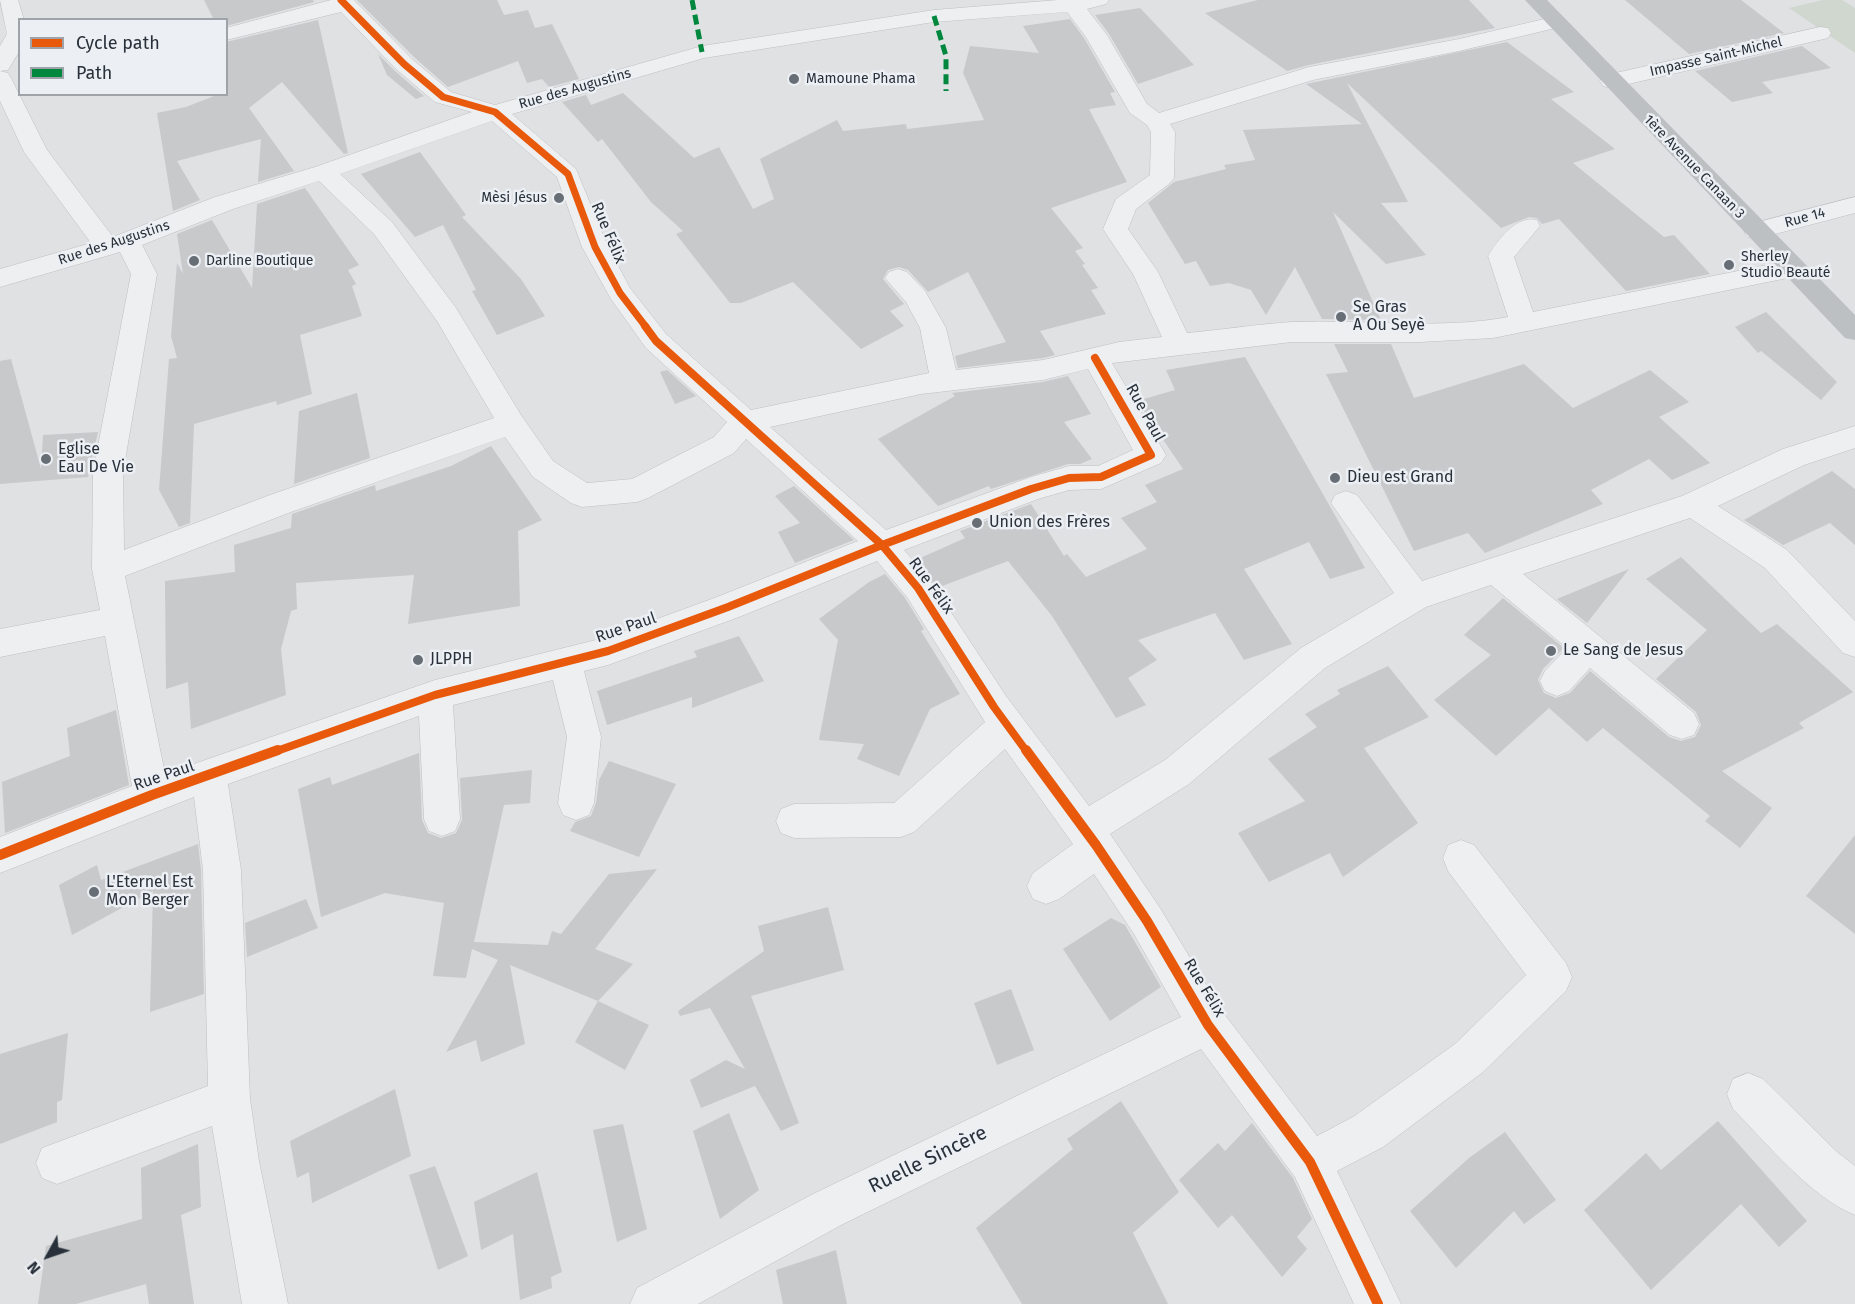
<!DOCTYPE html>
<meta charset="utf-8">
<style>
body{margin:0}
#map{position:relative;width:1855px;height:1304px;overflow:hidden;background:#dfe1e3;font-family:"Fira Sans",sans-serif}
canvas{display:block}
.legend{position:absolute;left:18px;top:18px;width:210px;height:78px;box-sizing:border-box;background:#eceff3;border:2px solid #9ea3a9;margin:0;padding:8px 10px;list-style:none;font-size:18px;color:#28303a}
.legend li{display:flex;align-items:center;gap:12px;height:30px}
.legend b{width:30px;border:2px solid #9ea3a9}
.north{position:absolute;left:18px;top:1226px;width:60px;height:60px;-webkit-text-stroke:4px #eceff3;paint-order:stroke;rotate:230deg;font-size:16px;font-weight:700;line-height:24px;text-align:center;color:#28303a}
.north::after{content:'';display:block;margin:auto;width:21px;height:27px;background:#28303a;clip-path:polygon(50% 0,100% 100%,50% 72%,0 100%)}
</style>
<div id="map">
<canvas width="1855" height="1304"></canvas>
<ul class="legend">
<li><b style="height:8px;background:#e8590c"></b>Cycle path</li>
<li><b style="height:8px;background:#00873e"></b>Path</li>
</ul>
<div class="north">N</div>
</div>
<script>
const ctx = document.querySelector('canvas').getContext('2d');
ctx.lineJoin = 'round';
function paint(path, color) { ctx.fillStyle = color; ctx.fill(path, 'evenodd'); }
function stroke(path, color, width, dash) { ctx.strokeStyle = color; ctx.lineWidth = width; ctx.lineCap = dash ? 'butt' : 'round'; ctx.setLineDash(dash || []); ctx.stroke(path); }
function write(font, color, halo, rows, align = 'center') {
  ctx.font = font + ' "Fira Sans",sans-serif'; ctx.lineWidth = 5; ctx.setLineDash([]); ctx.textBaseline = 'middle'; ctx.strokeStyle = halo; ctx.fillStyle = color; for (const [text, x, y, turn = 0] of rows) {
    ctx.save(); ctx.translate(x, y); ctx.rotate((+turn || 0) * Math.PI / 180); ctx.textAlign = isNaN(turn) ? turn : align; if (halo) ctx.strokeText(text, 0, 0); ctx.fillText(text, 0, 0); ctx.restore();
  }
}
const green = new Path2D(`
 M1823 0H1842L1855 8V53L1789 8Z`);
const building = new Path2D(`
 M204 0H313L314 2 226 26V20H214Z
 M357 0H497L504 15 528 10 535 28 552 24 579 79 549 87 542 79 527 83 518 61 448 87 414 57Z
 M1258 0H1469L1495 28 1309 65 1287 71 1205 13Z
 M1625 0H1741L1784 33 1689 54Z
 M1140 8 1194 65 1138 84 1109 34 1095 15Z
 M1070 19 1084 38 1115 92 1110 93 1116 105 1089 109 1127 182 1051 208 1083 248 1075 251 1085 264 1082 265 1098 288 1091 290 1106 314 1040 331 1055 355 1043 358 958 368 955 356 1006 342 968 272 928 292 908 270 899 267 888 270 883 279 904 304 890 311 904 326 861 349 793 282 741 303H730L676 234 683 231 651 202 602 139 598 142 562 102 586 95 591 105 623 93 694 158 719 147 753 209 774 199 760 159 837 120 843 131 906 124 907 129 984 120 963 73 970 46 1039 53 1023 26Z
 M318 20 348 153 344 154 282 82 249 108 294 171 258 182 261 139 177 161 200 200 173 211 157 113 186 107 219 94H226V42Z
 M1507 42 1574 92 1551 99 1615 149 1573 163 1664 237 1674 235 1710 274 1626 291 1559 219 1542 224 1537 218 1529 217 1501 228 1347 83 1408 202 1381 203 1426 255 1386 264 1333 212 1381 320 1322 319 1295 267 1266 315 1251 290 1229 283 1210 286 1196 261 1185 264 1148 203 1174 182 1226 169 1224 165 1255 160 1243 130 1362 124 1306 84Z
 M1802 46 1831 68 1762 82 1773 93 1732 102 1695 71Z
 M378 54 395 71 424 96 416 99 387 75Z
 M420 152 466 215 462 217 521 279 545 316 497 335 472 291 476 290 443 225 415 237 361 174Z
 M305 188 359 265 348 270 356 284 352 286 362 316 300 335 312 394 277 405 276 401 194 424 190 523 179 527 159 490 169 359 177 358 171 336 177 263 183 274 177 234 212 220 252 288 257 204Z
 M1766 312 1837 382 1821 400 1761 351 1758 353 1735 327Z
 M1334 344H1391L1414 398 1524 364 1573 408 1650 370 1689 402 1659 417 1710 463 1672 480 1649 459 1591 490 1603 504 1485 553 1468 533 1414 551 1326 374 1348 372Z
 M1245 357 1365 568 1330 579 1309 542 1244 569 1292 644 1244 660 1215 613 1138 640 1157 660 1128 678 1146 705 1116 718 1052 616 1008 561 937 588 916 560 965 538 960 531 1031 504 1064 556 1067 554 1086 577 1147 549 1121 518 1157 502 1145 485 1183 469 1137 401 1175 390 1166 370Z
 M11 359 41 469 43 435 98 432 88 477 0 484V361Z
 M667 370 696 396 675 404 660 372Z
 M1068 376 1091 414 1064 422 1092 459 1080 464H1068L991 489 989 486 938 506 878 439 955 396 952 393 1043 382Z
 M357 393 370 458 294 484 299 411Z
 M491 446 542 520 518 531 520 606 408 624 414 575 296 583 297 609 291 611 281 649 286 695 191 729 188 682 166 689 165 581 235 572 234 545 291 528 292 514 375 485 376 491 451 466Z
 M1832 471 1855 489V545L1830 523 1783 545 1744 520Z
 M794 486 854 540 795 563 778 532 800 523 775 496Z
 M1681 557 1761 633 1777 624 1853 692 1799 723 1804 728 1722 771 1772 808 1740 848 1705 821 1710 816 1603 728 1587 742 1549 708 1496 756 1434 700 1491 655 1464 635 1503 598 1564 648 1543 669 1538 680 1544 693 1556 698 1570 693 1590 671 1669 737 1681 741 1695 737 1701 725 1696 712 1656 679 1707 630 1646 579Z
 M1629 569 1587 623 1557 599Z
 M885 574 905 598 924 629 921 631 960 694 930 709 899 776 857 759 864 744 819 740 838 640 819 619 869 582Z
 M739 636 764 681 692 708V697L607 725 597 691 697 657 694 651Z
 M1388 666 1429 717 1364 748 1418 823 1343 877 1330 853 1269 882 1238 833 1305 801 1268 759 1317 727 1305 714 1340 694 1337 690Z
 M116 710 129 785 5 833 2 782 70 756 67 728Z
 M419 753 422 820 428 833 441 838 456 833 462 820 460 778 532 770 530 803 504 805 474 942 548 945 552 931 561 934 609 874 657 869 595 949 633 964 598 1001 510 965 525 1044 481 1062 476 1040 446 1052 498 960 472 949 466 978 433 976 444 903 385 893 321 917 298 789 330 777 332 785Z
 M609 761 676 784 639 857 570 831 575 822 591 816 596 803 599 780Z
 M1855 835V934L1806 896Z
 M198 844 201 870 204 994 150 1012 153 891 72 935 59 885 97 865 101 880Z
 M306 899 318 928 247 957 245 923Z
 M828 907 844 970 751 996 799 1123 781 1131 755 1086 701 1108 690 1080 726 1060 745 1069 710 1008 680 1016 678 1011 764 951 758 926Z
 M1111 918 1125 925 1161 987 1110 1021 1063 949Z
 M1011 989 1034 1050 997 1065 974 1003Z
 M598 1001 649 1025 625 1070 575 1042Z
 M68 1033 62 1100 57 1102V1122L0 1144V1054Z
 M395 1089 411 1156 312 1203 309 1172 297 1178 290 1141Z
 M1121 1101 1179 1192 1133 1233 1168 1304H1022L976 1228 1073 1149 1067 1139Z
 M729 1113 759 1190 720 1219 693 1131Z
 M1718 1121 1807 1221 1779 1247 1741 1204 1651 1290 1584 1210 1646 1153 1661 1170Z
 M1252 1123 1293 1178 1312 1219 1297 1237 1307 1249 1282 1277 1232 1215 1218 1228 1179 1180 1218 1143 1225 1151Z
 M623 1124 647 1229 617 1242 593 1130Z
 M1505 1132 1556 1200 1524 1224 1514 1211 1456 1268 1410 1211 1469 1158Z
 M198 1144 201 1207 181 1215 194 1304H149L146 1284 76 1304H38L46 1246 142 1219 141 1168Z
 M435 1166 468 1256 438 1270 409 1175Z
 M537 1172 562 1272 551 1277 552 1288 520 1300 513 1234 481 1250 474 1202Z
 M836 1250 847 1304H783L776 1270Z`);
const minor = new Path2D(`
 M0 0H18L24 20H20V50L8 70 0 71 8 73 11 78 47 150 113 237 215 197 315 167 472 112 435 102 396 69 341 12 226 40V28L331 0H354L412 59 451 92 495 105 702 46 934 10 1058 0H1109L1106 4 1087 9 1107 35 1147 104 1159 113 1309 67 1459 39 1557 16 1564 18 1568 22 1564 26 1459 51 1313 80 1170 124 1175 132 1174 178 1170 183 1136 209 1128 229 1158 272 1187 333C1222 330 1257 324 1292 322 1362 319 1440 330 1508 317L1488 256C1498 240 1516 215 1537 220L1540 226 1514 257 1533 312 1793 260 1802 263 1806 269 1802 275 1493 338 1420 342H1292L1112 363 1166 455 1161 463 1101 489 1069 490 1038 499 904 550 929 579 1006 696 1089 806 1165 760 1301 648 1394 593 1331 503 1335 495 1346 491 1357 495 1422 581 1682 496 1783 449 1855 426V448L1804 465 1718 506 1787 550 1855 621V657L1843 653 1765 568 1690 518 1523 574 1694 713 1699 724 1694 735 1682 739 1670 735 1590 668 1569 691 1557 696 1545 691 1540 681 1545 671 1567 648 1491 585 1426 607 1325 668 1189 784 1110 834 1160 908 1222 1011 1317 1136 1353 1117 1455 1044 1526 975 1448 871 1443 858 1448 845 1461 840 1474 845 1566 963 1572 977 1566 991 1483 1072 1383 1147 1337 1171 1401 1304H1354L1295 1177 1201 1049 843 1224 698 1304H630L637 1288 813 1194 1181 1017 1134 934 1094 874 1059 899 1046 904 1033 899 1027 886 1033 873 1073 844 1005 749 914 832 901 837 794 838 781 833 776 821 781 809 794 804 894 803 985 722 907 597 877 561 739 617 608 665 584 671 601 737 594 803 589 815 576 820 563 815 558 803 567 737 553 680 453 705 460 819 455 831 442 836 429 831 424 819 419 716 228 784 241 870 250 1099 259 1161 288 1304H242L212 1126 57 1184 42 1178 36 1163 42 1148 208 1086 203 870 194 797 0 873V837L132 786 105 636 0 657V629L100 610 92 569 93 472 131 274 120 252 0 287V269L91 243 24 152 0 101V46L7 34ZM1067 12 1086 37 1130 113 1147 125 1151 132 1150 175 1116 199 1103 229 1133 274 1162 337 1119 342 1043 360 956 370 946 328 925 291 907 272 898 269 889 272 885 278 906 302 920 328 929 373 751 410 666 334 630 288 608 247 576 169 512 114 704 58 934 22ZM492 121 557 177 582 247 611 299 646 348 727 422 714 437 632 479 587 483 553 461 521 415 456 308 392 222 340 174ZM319 181 374 234 437 321 494 418 270 495 124 550 123 472 157 274 142 245 233 209ZM1088 369 1133 450 1098 466H1069L1031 477 886 530 770 427 921 394 1043 380ZM505 437 533 477 571 503 582 507 637 502 648 498 734 453 746 439 858 541 717 597 608 637 435 680 165 774 125 576 291 512Z
 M1820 27 1828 28 1831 33 1828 38 1611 88 1603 86 1600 81 1603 76 1611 74Z
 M1855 197V213L1756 239 1747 237 1744 231 1747 225Z
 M1748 1073 1763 1079 1837 1152 1855 1166V1215C1809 1196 1768 1144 1733 1109L1727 1094 1733 1079Z`);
const secondary = new Path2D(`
 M1525 0H1547L1855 315V340L1845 338Z`);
const quiet = new Path2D(`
 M692 0 702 52
 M934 16 946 56V91`);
const cyclewayFar2 = new Path2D(`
 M341 0 404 64 443 97 495 112 568 174 595 247 620 293 646 327`);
const cyclewayFar1 = new Path2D(`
 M645 326 656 341 882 545 918 588 994 707 1027 752
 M274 752 435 695 608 651 728 607 882 545 1031 489 1069 478 1101 477 1151 455 1095 358`);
const cycleway = new Path2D(`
 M1026 750 1096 845 1147 921 1208 1025 1310 1162 1378 1304
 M0 855 152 795 278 750`);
const markers = [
 [794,79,6,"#686e75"],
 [559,198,6,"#686e75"],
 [194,261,6,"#686e75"],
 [1729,265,6,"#686e75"],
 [1341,317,6,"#686e75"],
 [46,459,6,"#686e75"],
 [1335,478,6,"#686e75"],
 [977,523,6,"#686e75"],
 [1551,651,6,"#686e75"],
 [418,660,6,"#686e75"],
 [94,892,6,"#686e75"]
];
const farStreetnames = [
 ["Impasse Saint-Michel",1716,57,-13],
 ["Rue des Augustins",575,89,-16],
 ["1ère Avenue Canaan 3",1694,167,46],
 ["Rue 14",1805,218,-15],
 ["Rue des Augustins",114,243,-18]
];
const farPoinames = [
 ["Mamoune Phama",806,79],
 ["Mèsi Jésus",547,198,"right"],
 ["Sherley",1741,257],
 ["Studio Beauté",1741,273],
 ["Darline Boutique",206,261]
];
const streetNames = [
 ["Rue Félix",608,233,67],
 ["Rue Paul",1145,413,61],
 ["Rue Félix",931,586,54],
 ["Rue Paul",626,628,-19],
 ["Rue Paul",164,776,-19],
 ["Rue Félix",1204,988,59]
];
const poiNames = [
 ["Se Gras",1353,308],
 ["A Ou Seyè",1353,326],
 ["Eglise",58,450],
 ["Eau De Vie",58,468],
 ["Dieu est Grand",1347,478],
 ["Union des Frères",989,523],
 ["Le Sang de Jesus",1563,651],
 ["JLPPH",430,660],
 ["L'Eternel Est",106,883],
 ["Mon Berger",106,901]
];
const nearStreetnames = [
 ["Ruelle Sincère",928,1160,-26]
];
paint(green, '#d0d7cf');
paint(building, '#c7c9cb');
stroke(minor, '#bdbfc1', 1);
paint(minor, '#eeeff0');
paint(secondary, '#bdc0c3');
stroke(quiet, '#00873e', 5, [10, 5]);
stroke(cyclewayFar2, '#e8590c', 7);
stroke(cyclewayFar1, '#e8590c', 8);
stroke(cycleway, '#e8590c', 10);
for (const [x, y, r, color] of markers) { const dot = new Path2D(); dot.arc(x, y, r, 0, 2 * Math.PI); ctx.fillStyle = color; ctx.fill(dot); stroke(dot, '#eceff3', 2); }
write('14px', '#28303a', '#eceff3', farStreetnames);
write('14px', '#28303a', '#eceff3', farPoinames, 'left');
write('16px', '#28303a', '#eceff3', streetNames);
write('16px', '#28303a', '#eceff3', poiNames, 'left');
write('20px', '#28303a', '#eceff3', nearStreetnames);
</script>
